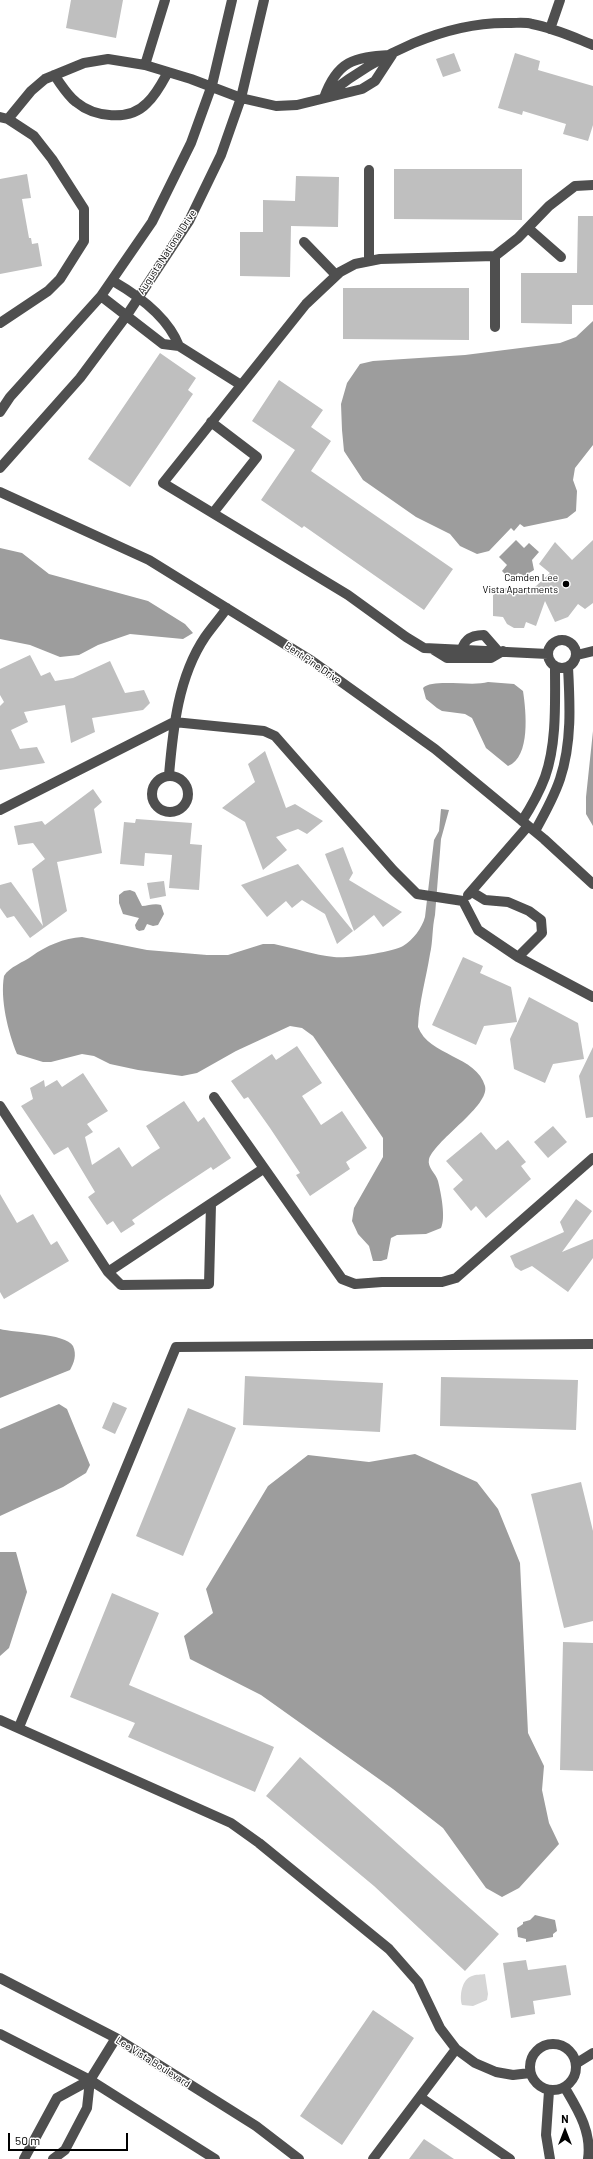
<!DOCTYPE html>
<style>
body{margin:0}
#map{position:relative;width:593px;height:2159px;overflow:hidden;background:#fff;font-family:Barlow,sans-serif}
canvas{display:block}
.north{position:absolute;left:545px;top:2111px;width:40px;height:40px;-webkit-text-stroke:3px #fff;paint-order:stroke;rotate:0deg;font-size:11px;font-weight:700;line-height:16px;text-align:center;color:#000}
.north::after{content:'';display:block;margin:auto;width:14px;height:18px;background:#000;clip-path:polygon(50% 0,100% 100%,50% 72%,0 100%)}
.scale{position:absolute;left:8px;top:2133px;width:120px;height:18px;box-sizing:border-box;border:2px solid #000;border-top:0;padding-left:5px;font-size:12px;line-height:14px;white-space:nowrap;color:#000;-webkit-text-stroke:3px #fff;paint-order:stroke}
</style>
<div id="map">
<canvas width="593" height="2159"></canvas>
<div class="north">N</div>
<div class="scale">50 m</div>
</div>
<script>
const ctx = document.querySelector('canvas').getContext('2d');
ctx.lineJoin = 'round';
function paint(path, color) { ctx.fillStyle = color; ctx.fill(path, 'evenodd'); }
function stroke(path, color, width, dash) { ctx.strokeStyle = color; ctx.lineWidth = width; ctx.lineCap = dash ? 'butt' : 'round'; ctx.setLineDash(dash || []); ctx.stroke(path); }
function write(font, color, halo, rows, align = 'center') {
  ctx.font = font + ' Barlow,sans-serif'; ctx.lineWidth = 3; ctx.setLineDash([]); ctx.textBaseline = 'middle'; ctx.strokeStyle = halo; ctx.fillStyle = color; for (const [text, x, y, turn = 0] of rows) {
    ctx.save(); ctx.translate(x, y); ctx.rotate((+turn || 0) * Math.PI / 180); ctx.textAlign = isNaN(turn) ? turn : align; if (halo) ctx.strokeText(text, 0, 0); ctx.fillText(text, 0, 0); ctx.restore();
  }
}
const green = new Path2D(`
 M485 1974 488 1994 487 2000 473 2006 462 2005C459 1996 462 1979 472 1976 476 1974 481 1975 485 1974Z`);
const water = new Path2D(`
 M593 321V445L575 468 573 480 577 491 576 511 567 518 524 527 520 524 514 531 511 528 489 551 477 554 460 546 450 534 416 517 363 480 344 451 342 430 341 404 347 383 360 364 373 361 465 355 560 343 576 337Z
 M516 540 524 548 529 543 539 552 532 560 534 570 524 576 518 573 512 581 502 571 507 565 499 557Z
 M0 548 22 553 49 574 148 601 185 624 193 633 183 639 130 634 98 645 79 655 60 657 30 645 0 639Z
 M488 682 514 684 523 691C526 711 531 757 508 766L486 748 472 718 465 714 442 711 437 708 426 699 423 688C433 678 472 687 488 682Z
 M593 731V826L586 814V797Z
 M441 809 449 810 441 839 435 915C432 928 433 941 430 954 426 979 419 1002 418 1027 429 1056 477 1056 485 1086 490 1106 437 1138 429 1159 427 1168 436 1173 438 1181 441 1193 446 1218 441 1228L426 1234 397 1235 391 1238 387 1259 381 1261H373L369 1246 358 1234 352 1221 354 1208 383 1157V1138L313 1036 302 1028 290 1026 236 1051 197 1073 182 1076 138 1070 110 1064 94 1056 82 1054 51 1062H43L17 1054C8 1032 0 999 4 976 9 967 24 962 32 956 46 946 64 938 82 937L147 950 207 955H228L263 944H274C294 948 314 955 334 957 346 959 393 952 403 946 413 940 422 928 425 917L434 840 439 831Z
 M130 890 135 892 142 906C148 906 154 903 161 905L164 914 158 925 153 926 147 924 144 930 139 931 136 929 135 925 139 918 123 914 119 903V895L124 891Z
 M0 1329C14 1333 66 1333 73 1346 77 1355 74 1363 70 1370L0 1398Z
 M59 1404 67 1409 90 1465 86 1473 63 1487 0 1516V1429Z
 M415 1454 477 1482 498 1509 520 1563 528 1733 544 1766 542 1790 549 1823 559 1844 519 1888 502 1897 486 1888 443 1828 393 1789 261 1695 190 1659 184 1636 213 1613 206 1589 268 1486 308 1455 369 1462Z
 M0 1552H16L27 1592 9 1648 0 1656Z
 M535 1915 555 1920 557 1931 553 1934V1937L526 1942V1939L518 1937 517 1928 523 1924V1922L530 1920Z`);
const building = new Path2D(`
 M71 0H123L116 38 66 28Z
 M454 53 461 71 443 77 436 59Z
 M515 53 540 61 538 70 593 86V125L588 141 563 134 566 124 523 111 522 115 498 108Z
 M394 169H522V220L394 219Z
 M27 174 31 198 22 199 29 238H31L32 244 38 243 42 266 0 274V179Z
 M296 176 339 177 338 227 291 226 290 277 240 276V232H263V200L295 201Z
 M578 216H593V305H572V324L521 323V273H577Z
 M343 288H469V340L343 339Z
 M160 353 196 378 188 390 193 394 130 487 88 459Z
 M279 380 323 410 311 427 331 441 311 471 453 569 424 610 304 526 302 528 261 500 295 450 252 421Z
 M593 540V603L585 609 578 604 568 617 555 622 545 601 536 626 526 622 524 628H514L507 624 503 617 493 616V595L505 588 535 587 550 573 539 564 555 542 572 560Z
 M30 655 41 676 50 672 55 681 73 678 110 661 125 693 144 690 150 703 143 710 92 718 95 732 71 743 65 705 24 712 28 722 11 730 20 749 37 747 45 763 0 770V706L4 702 0 695V669Z
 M265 751 286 808 295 804 323 821 307 834 298 829 276 837 287 850 263 870 245 822 222 808 255 782 248 764Z
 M93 789 102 802 94 809 102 853 57 862 67 911 30 938 14 916 7 918 0 908V885L11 882 43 926 32 869 45 859 33 843 18 845 14 826 42 821 45 825Z
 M136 819 192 823 190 844 202 845 199 890 169 888 172 855 145 853 144 866 120 864 124 822 135 823Z
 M343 847 353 873 349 880 402 912 383 927 374 915 354 931 325 854Z
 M298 864 353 931 337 944 325 914 302 900 292 908 286 901 267 917 241 885Z
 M164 881 166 896 150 899 147 883Z
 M463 957 483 966 480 973 511 987 517 1022 484 1026 476 1045 432 1025Z
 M529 997 578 1023 584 1059 553 1064 545 1083 514 1069 510 1039Z
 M297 1046 322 1083 302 1096 316 1117 321 1125 342 1111 367 1148 346 1162 350 1169 310 1196 296 1175 300 1173 270 1128 248 1097 244 1099 231 1081 272 1054 276 1060Z
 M593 1047V1117L586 1118 579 1076Z
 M83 1073 108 1111 87 1124 93 1132 85 1137 92 1165 119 1147 132 1167 152 1153 160 1148 146 1126 184 1101 198 1122 204 1117 231 1158 213 1170 211 1167 164 1198 132 1220 135 1224 121 1233 113 1221 107 1225 88 1197 95 1192 68 1147 54 1155 21 1106 33 1099 30 1088 44 1080 45 1087 57 1080 62 1087Z
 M553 1126 567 1142 548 1158 534 1142Z
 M481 1132 496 1150 508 1140 526 1162 521 1166 531 1179 486 1218 476 1206 471 1211 453 1189 463 1180 446 1161Z
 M0 1194 17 1223 33 1214 51 1245 57 1241 69 1261 4 1299 0 1292Z
 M576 1199 592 1211 562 1252 593 1239V1258L568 1292 532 1266 521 1271 515 1267 510 1256 564 1232 560 1222Z
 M245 1376 383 1383 380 1432 243 1425Z
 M441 1377 578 1380 576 1430 440 1426Z
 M113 1402 127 1408 115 1434 102 1428Z
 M188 1408 236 1428 183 1556 136 1536Z
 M581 1482 593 1531V1621L564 1628 531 1494Z
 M112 1593 159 1613 129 1685 274 1747 255 1792 128 1737 135 1723 70 1697Z
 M563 1642 593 1643V1771L560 1770Z
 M300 1757 499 1934 465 1971 374 1886 266 1796Z
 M526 1960 528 1970 566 1965 571 1995 533 2001 535 2014 511 2018 503 1963Z
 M373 2010 414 2038 342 2145 300 2116Z
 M424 2139 454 2159H409Z`);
const minor = new Path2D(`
 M550 29 560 0
 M145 65 165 0
 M54 75C61 84 67 95 76 102 94 117 129 122 147 103 156 95 162 83 168 72
 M327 95C378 55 445 21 511 23 518 23 526 22 532 24 554 28 573 37 593 45
 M324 98C337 61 354 57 390 55
 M0 117 8 119 34 136 52 159 84 209V241L60 279 48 291 0 323
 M8 119 31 91 45 79 84 63 108 59 145 65 191 79 241 98 276 106 297 105 362 89 375 81 392 55
 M369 170V261
 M528 228 561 257
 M304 242 336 275
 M495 256V327
 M113 281C139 296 168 317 179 346
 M101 296 163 344 179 346 241 385
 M0 412 10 397 101 296 152 222 191 143 212 85 232 0
 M211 422 257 457 213 513
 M0 468 80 378 127 315 189 221 221 155 241 98 264 0
 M0 492 149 560 312 661 435 749 544 839 593 884
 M548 654a14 14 0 1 1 28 0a14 14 0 1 1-28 0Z
 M434 650 447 658H491L503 651
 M548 654 424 648 406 637 348 595 163 483 306 304 340 272 355 264 380 259 495 256 518 238 549 206 575 186 593 185
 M577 655 593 651
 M461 656C462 641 469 635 484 635L498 651
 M169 775C173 729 178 677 205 637 212 627 220 618 227 608
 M152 794a18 18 0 1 1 36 0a18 18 0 1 1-36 0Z
 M0 810 174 722 264 731 275 736 393 870 417 894 463 901 478 930 518 957 593 997
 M522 821C531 807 539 793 545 777 557 743 555 702 555 666
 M535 831C544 815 554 797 560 779 572 743 570 704 568 667
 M472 892 485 900 508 902 529 911 541 920 542 933 518 957
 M468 895 528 826
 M214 1097 342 1279 355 1284 382 1282H442L456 1278 593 1158
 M0 1106 108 1272 263 1169
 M108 1272 121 1285 209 1284 211 1204
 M0 1720 231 1823 259 1843 389 1949 418 1982 440 2028 456 2049 475 2063 496 2072 513 2075 530 2073
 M19 1727 176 1347 593 1344
 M0 1978 116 2038 256 2126 299 2159
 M0 2034 90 2080 215 2159
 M530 2067a23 23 0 1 1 46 0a23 23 0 1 1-46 0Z
 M577 2063 593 2053
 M565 2088C578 2110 592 2132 588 2159
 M549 2091 546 2135 550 2159
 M420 2097 510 2159
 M24 2159 57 2098 90 2080
 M53 2159 65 2150 87 2108 90 2080 116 2038
 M373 2159 456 2049`);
const markers = [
 [566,584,4,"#000"]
];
const streetNames = [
 ["Augusta National Drive",167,252,-57],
 ["Bent Pine Drive",313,663,34],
 ["Lee Vista Boulevard",153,2062,32]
];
const poiNames = [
 ["Camden Lee",558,578],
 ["Vista Apartments",558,590]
];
paint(green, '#d6d6d6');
paint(water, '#9d9d9d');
paint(building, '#bfbfbf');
stroke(minor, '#4f4f4f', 10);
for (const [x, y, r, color] of markers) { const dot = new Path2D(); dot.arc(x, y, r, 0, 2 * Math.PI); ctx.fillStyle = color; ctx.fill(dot); stroke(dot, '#fff', 1.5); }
write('10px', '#000', '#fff', streetNames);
write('10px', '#000', '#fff', poiNames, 'right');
</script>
